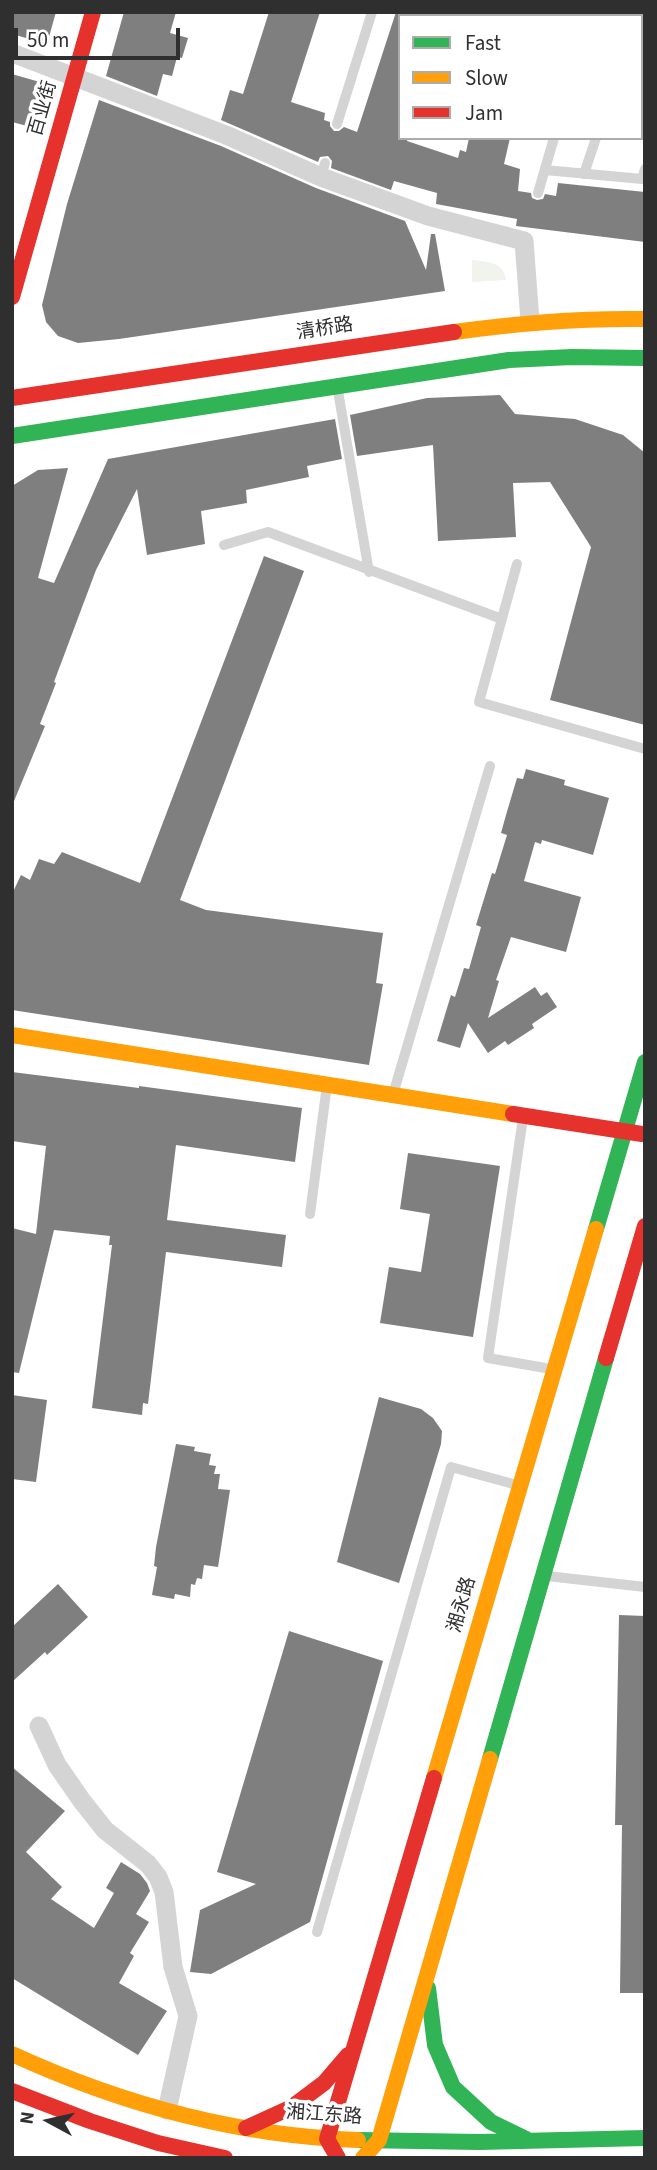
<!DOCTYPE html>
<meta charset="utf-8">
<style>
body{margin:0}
#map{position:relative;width:657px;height:2170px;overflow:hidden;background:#fff;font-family:"Source Sans 3",sans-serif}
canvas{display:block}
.frame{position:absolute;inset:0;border:14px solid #2f2f2f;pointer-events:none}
.legend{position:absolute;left:398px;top:14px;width:245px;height:126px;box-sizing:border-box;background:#fff;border:2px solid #acacac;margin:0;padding:9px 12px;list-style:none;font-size:21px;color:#2f2f2f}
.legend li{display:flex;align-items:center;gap:14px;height:35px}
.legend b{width:35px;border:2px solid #acacac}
.north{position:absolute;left:14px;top:2086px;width:70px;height:70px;-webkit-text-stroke:5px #fff;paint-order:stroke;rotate:278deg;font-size:19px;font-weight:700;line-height:28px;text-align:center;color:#2f2f2f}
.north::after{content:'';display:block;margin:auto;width:24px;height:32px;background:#2f2f2f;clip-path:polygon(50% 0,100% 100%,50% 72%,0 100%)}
.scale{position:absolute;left:14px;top:28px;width:166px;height:32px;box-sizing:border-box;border:4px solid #2f2f2f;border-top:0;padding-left:9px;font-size:21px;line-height:24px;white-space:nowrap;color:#2f2f2f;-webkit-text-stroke:5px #fff;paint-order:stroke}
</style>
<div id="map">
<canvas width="657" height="2170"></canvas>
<div class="frame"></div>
<ul class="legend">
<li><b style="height:9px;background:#30b455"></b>Fast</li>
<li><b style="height:9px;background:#ff9f0a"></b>Slow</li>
<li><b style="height:9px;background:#e5322d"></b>Jam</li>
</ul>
<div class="north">N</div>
<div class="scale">50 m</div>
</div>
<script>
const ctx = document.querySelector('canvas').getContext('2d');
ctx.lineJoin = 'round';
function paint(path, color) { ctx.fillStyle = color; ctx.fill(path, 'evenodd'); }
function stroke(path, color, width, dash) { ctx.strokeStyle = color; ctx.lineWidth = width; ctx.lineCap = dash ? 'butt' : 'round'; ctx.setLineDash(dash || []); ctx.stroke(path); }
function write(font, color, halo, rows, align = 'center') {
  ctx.font = font + ' "Source Sans 3","Noto Sans SC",sans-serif'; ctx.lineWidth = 7; ctx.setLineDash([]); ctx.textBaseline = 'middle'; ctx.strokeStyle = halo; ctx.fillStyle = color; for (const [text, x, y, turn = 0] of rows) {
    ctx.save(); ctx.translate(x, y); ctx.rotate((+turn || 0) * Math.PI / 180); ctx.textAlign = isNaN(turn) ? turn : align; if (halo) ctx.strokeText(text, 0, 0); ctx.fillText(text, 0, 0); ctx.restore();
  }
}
const green = new Path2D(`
 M472 260C488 262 504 262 506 280L472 282Z`);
const building = new Path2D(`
 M12 12H56L47 44 12 34Z
 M124 12H176L170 33 188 38 182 58 177 57 172 76 163 74 157 96 106 76Z
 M269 12H320L291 102 325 113 324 120 330 122V126L334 131H339L344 127 357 132 396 12H400V138H408L407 141 458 158 460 150 466 152 469 138H510L504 164 520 169 518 191 531 193 532 198 537 200 543 199 545 194 556 196 558 183 645 192V242L516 226 517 219 436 204 437 193 394 181 391 190 331 168 332 161 328 156 320 157 318 162 221 120 230 90 243 94Z
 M12 74 43 83 31 127 12 122Z
 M99 100 221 146 316 188 405 221 426 270 431 234H435L445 291 119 339 78 343 58 336 46 322 42 305 67 204Z
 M500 395 515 414 575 419 623 435 645 453V725L550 700 591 547 550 482 513 483 516 537 438 541 433 445 357 456 350 415 427 398Z
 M335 419 342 459 307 466 309 477 246 490 247 503 201 511 205 544 147 555 137 489 96 570 54 682 56 683 40 724 45 726 12 806V486L38 470 68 468 38 578 54 583 108 459Z
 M264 556 304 571 180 900 206 910 383 933 376 983 383 984 369 1065 12 1010V894L21 875 30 880 39 859 54 864 62 852 140 883Z
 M526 769 565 780 564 785 609 798 593 855 542 840 541 844 535 842 524 881 581 897 566 952 511 937 496 980 499 981 488 1018 535 987 541 996 547 992 557 1007 532 1024 534 1028 508 1045 505 1041 488 1053 468 1023 460 1048 437 1041 451 995 455 997 464 968 469 969 481 927 476 925 492 873 495 874 507 835 501 833 506 815 517 778 523 779Z
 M12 1072 139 1088V1086L302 1108 295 1162 176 1145 167 1220 286 1235 282 1267 166 1252 148 1404 143 1403 142 1415 92 1408 112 1245H109L110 1236 54 1230 19 1373 12 1372V1228L36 1234 46 1146 12 1141Z
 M408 1153 500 1166 473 1337 380 1323 389 1267 421 1272 430 1214 400 1209Z
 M12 1395 47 1400 36 1482 12 1479Z
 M379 1397 421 1409 433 1418 442 1431 441 1444 399 1583 337 1562Z
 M176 1444 195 1447 194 1451 211 1454 209 1465 216 1466 214 1474H220L218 1489 230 1490 218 1567 204 1565 202 1579 197 1578 195 1585 191 1584 190 1597 175 1594 174 1599 152 1595 157 1567 154 1566 156 1547Z
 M58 1584 88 1617 47 1655 45 1652 12 1682V1627Z
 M619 1615 645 1616V1993H620L622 1825H615Z
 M289 1631 383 1661 310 1922 211 1974 190 1972 200 1910 256 1884 217 1872Z
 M12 1767 65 1811 26 1852 62 1887 51 1899 94 1928 114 1893 106 1888 121 1862 140 1874 147 1883 150 1891 136 1914 149 1922 130 1953 134 1956 119 1983 167 2011 138 2055 12 1978Z`);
const lane = new Path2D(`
 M591 16 592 12
 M337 124 372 12
 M545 170 642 179 645 169
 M584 174 596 138
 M321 177 325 163
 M538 193 554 138
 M338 391 369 572
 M224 545 268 532 502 619
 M517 564 479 702 645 749
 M394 1091 490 766
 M523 1118 488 1358 551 1369
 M310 1214 327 1085
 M547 1576 645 1587
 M317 1932 451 1467 517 1485`);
const street = new Path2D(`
 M12 53 226 135 321 177 428 216 524 241 530 321
 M39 1726 57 1765 82 1801 105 1830 148 1864 158 1877 164 1892 173 1967 188 2016 167 2110`);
const fast = new Path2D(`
 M12 436 509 360 572 357 645 358
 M596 1229 645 1062
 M490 1759 606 1358
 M428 1988 435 2045 453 2087 491 2122 526 2139
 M358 2140 479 2142 645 2138`);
const slow = new Path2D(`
 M454 332C518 323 581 318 645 319
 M12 1035 513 1114
 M434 1778 596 1229
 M12 2054C121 2104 238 2136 358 2140
 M363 2158 379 2140 490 1759`);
const jam = new Path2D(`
 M12 297 93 12
 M12 398 454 332
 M513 1114 642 1134
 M606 1358 645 1226
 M12 2091 90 2121 158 2143 225 2158
 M246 2128 292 2107 324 2083 348 2055
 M338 2158 327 2139 434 1778`);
const streetNames = [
 ["百业街",44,109,-74],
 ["清桥路",325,330,-9],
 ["湘永路",463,1605,-74],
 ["湘江东路",324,2116,4]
];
paint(green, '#f1f3ed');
paint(building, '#7f7f7f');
stroke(lane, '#d4d4d4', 10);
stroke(street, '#d4d4d4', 19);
stroke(fast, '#30b455', 16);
stroke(slow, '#ff9f0a', 16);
stroke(jam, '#e5322d', 16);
write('19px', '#2f2f2f', '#fff', streetNames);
</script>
